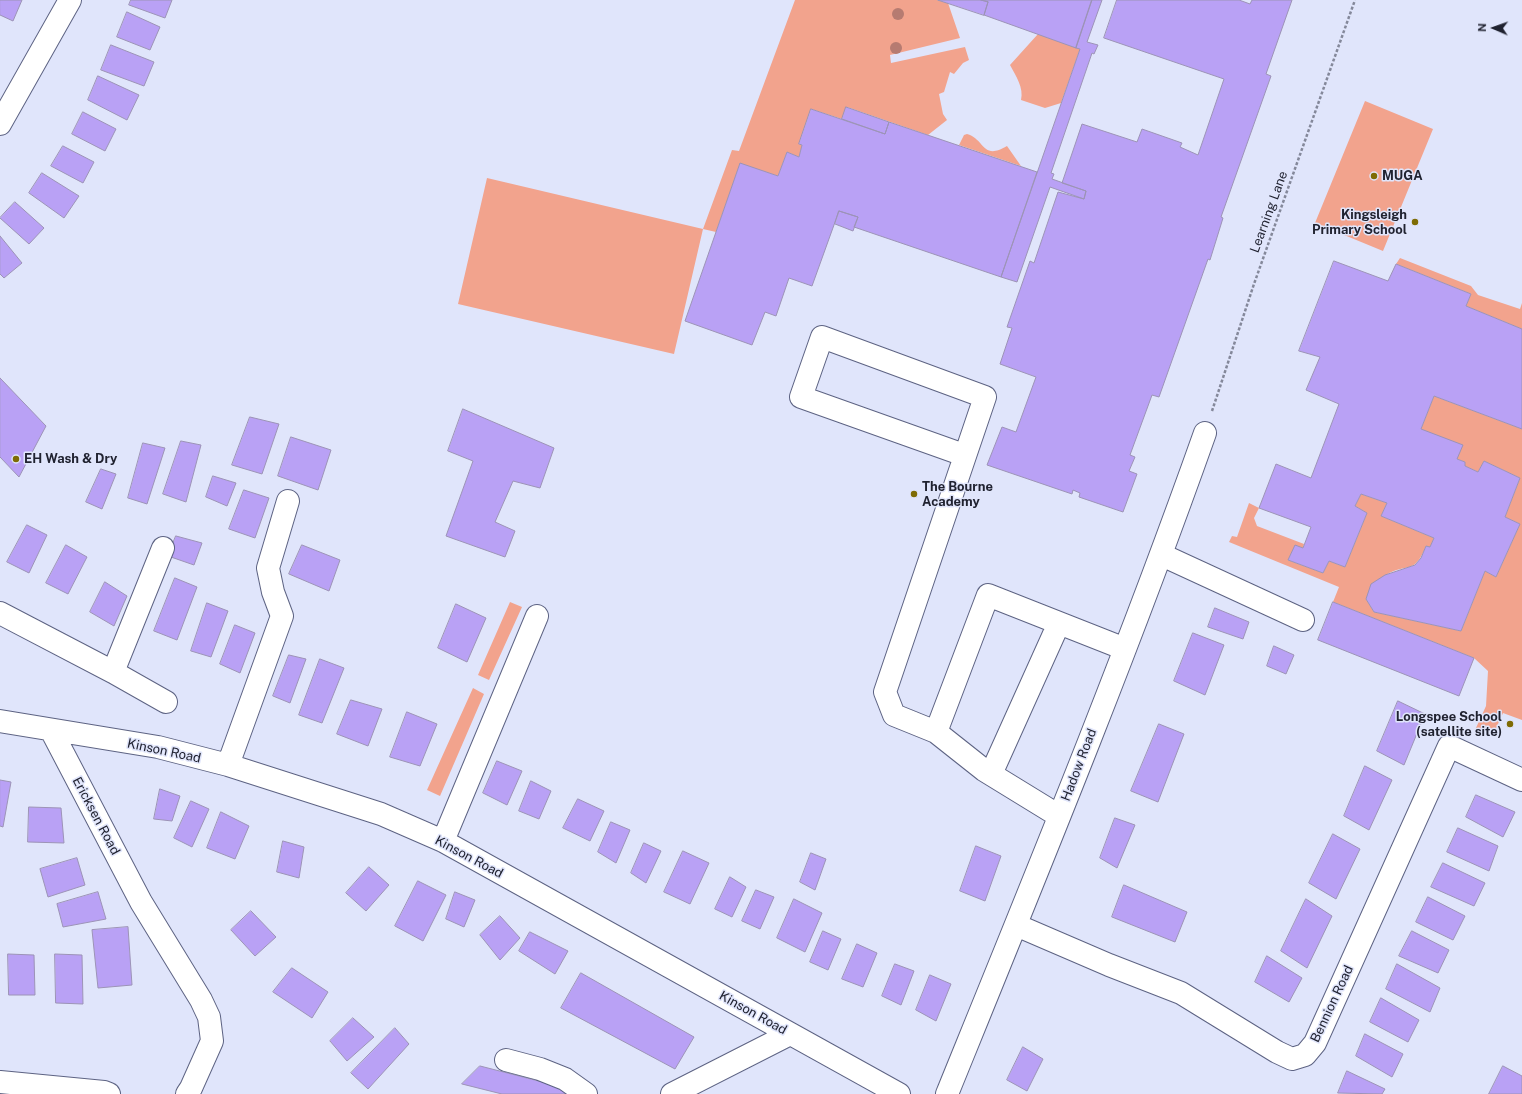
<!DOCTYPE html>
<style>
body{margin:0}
#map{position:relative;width:1522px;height:1094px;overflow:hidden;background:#e0e5fb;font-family:"Public Sans",sans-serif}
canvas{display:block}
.north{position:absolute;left:1474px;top:8px;width:40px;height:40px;-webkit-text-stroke:3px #e0e5fb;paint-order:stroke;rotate:272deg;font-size:11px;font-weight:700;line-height:16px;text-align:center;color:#202230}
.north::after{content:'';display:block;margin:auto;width:14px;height:18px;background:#202230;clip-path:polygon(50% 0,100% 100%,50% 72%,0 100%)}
</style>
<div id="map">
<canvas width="1522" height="1094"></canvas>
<div class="north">N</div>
</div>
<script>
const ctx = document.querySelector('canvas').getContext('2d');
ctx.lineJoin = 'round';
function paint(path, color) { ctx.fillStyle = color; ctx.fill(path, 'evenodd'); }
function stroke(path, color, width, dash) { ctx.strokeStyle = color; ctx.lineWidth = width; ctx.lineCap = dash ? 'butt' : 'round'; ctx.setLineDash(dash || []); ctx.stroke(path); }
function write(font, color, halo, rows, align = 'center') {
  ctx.font = font + ' "Public Sans",sans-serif'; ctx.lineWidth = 3; ctx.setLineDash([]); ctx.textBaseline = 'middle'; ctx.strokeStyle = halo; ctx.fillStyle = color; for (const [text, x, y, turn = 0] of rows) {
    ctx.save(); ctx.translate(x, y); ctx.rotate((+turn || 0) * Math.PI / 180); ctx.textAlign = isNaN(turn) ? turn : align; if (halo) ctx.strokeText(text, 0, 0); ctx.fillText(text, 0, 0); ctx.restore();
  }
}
const green = new Path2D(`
 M795 0H937L948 3 960 38 890 55 891 63 965 47 969 60 963 63 954 74 950 72 944 92 939 94 943 114 947 120 928 135 847 107 842 119 811 109 799 144 802 145 799 157 787 152 778 176 740 164 716 232 703 229 674 354 458 304 487 178 703 229 732 150 739 151Z
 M1038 34 1080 49 1061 103 1045 108 1021 100C1024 88 1016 76 1010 65Z
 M1365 101 1433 129 1383 251 1315 223Z
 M967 134C985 139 982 161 1007 146L1021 166 959 145 964 135Z
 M1400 258 1471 286 1478 295 1520 309 1522 303V329L1466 306 1471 294 1396 264Z
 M1434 396 1522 429V720L1503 713 1493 735 1476 728 1486 706 1488 671 1474 658 1333 602 1339 587 1229 542 1232 536 1237 537 1249 503 1259 508 1254 518 1257 526 1304 544 1303 548 1295 546 1288 560 1323 573 1329 561 1345 567 1367 513 1355 506 1361 494 1387 503 1381 516 1434 538 1430 547 1426 546C1414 576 1407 562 1386 575 1380 579 1371 593 1366 599L1374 612 1461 631 1485 571 1496 577 1520 524 1505 517 1520 478 1484 461 1478 472 1465 466V462L1457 459 1421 429Z
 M510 602 522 607 489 680 478 675Z
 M473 688 484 694 440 796 427 790Z`);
const building = new Path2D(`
 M0 0H22L13 21 0 15Z
 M131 0H172L165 18 129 5Z
 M938 0H981L988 2 984 15Z
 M981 0H1092L1076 48 984 15 988 2Z
 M1092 0H1102L1087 42 1098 45 1094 54 1092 53 1051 173 1054 174 1052 179 1086 191 1084 199 1050 187 1017 282 1001 277 1080 49 1076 48Z
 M1117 0H1239L1250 4 1252 0H1292L1266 74 1271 76 1221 217 1223 218 1210 260 1208 259 1159 397 1152 395 1130 455 1135 457 1129 471 1137 474 1123 512 1079 497 1080 493 1073 490 1072 494 987 465 1002 427 1016 432 1036 377 1000 364 1012 328 1007 327 1030 261 1034 263 1058 192 1084 199 1086 191 1062 183 1082 124 1137 142 1142 129 1182 143 1180 147 1198 155 1224 79 1104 38Z
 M127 12 160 27 150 50 117 37Z
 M111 45 154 62 144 86 101 70Z
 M98 76 139 95 127 120 88 100Z
 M846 107 889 122 885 134 842 119Z
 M811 109 885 134 889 122 1037 172 1001 277 854 227 858 217 839 211 812 286 789 278 776 316 765 312 752 345 685 321 740 163 778 176 787 152 799 157 802 145 799 144Z
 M83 112 116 129 105 151 72 134Z
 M63 146 94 162 83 183 51 166Z
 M42 173 79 196 64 218 29 193Z
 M15 202 44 228 29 244 0 218Z
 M839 211 858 217 853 231 835 224Z
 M0 236 22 263 4 278 0 274Z
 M1334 261 1388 281 1396 264 1471 294 1466 306 1522 329V429L1434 396 1421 429 1463 445 1457 459 1465 462V466L1478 472 1484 461 1520 478 1505 517 1520 524 1496 577 1485 571 1461 631 1374 612 1366 599 1371 584 1385 575 1415 565 1421 558 1426 546 1430 547 1434 538 1381 516 1387 503 1361 494 1355 506 1367 513 1345 567 1329 561 1323 573 1288 560 1295 545 1303 548 1311 527 1259 508 1276 464 1311 478 1339 404 1306 390 1320 357 1299 351Z
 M0 378 46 426 19 477 0 457Z
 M463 409 554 448 540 488 513 481 495 522 515 531 505 557 446 536 473 461 448 451Z
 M250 417 279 424 262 474 232 465Z
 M291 437 331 450 318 490 278 476Z
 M181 441 201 445 186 502 163 494Z
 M143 443 165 448 147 504 128 498Z
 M101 469 116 474 102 509 86 502Z
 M213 476 236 483 227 506 206 497Z
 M244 490 269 498 255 538 229 529Z
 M27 525 47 535 29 573 7 562Z
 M176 536 202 543 194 565 168 556Z
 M66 545 87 557 68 594 46 583Z
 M302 545 340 560 329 591 289 574Z
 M175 578 197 587 177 640 154 631Z
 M105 582 127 596 114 626 90 612Z
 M1333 602 1474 658 1459 696 1318 640Z
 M207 603 228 611 211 657 191 651Z
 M456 604 486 618 467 662 438 648Z
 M1215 608 1249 622 1243 639 1208 627Z
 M235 625 255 633 240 673 220 664Z
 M1193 633 1224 645 1205 695 1174 681Z
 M1274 646 1294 655 1286 674 1267 666Z
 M289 655 306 659 290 703 273 696Z
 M320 659 344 668 322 723 299 715Z
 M351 700 382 709 368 746 337 734Z
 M1398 701 1425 714 1404 765 1377 751Z
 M407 712 437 724 420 766 390 757Z
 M1159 724 1184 734 1158 802 1131 791Z
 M497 761 522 771 507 805 483 793Z
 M1365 766 1392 780 1369 830 1344 816Z
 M0 780 11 782 3 827 0 826Z
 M531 781 551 791 539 819 519 811Z
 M160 789 180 796 172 821 154 819Z
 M1476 795 1515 812 1503 837 1466 817Z
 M578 799 604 811 590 841 563 828Z
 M191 801 209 809 192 847 174 838Z
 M29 807 61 808 64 843 28 842Z
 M221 812 249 826 235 859 207 848Z
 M1115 818 1135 825 1117 868 1100 858Z
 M611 822 630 830 616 863 598 852Z
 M1458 828 1498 846 1489 871 1447 852Z
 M1333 834 1360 849 1336 899 1309 883Z
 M283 841 304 847 299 878 277 872Z
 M644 843 661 851 646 883 631 873Z
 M976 846 1001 856 985 901 960 891Z
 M683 851 709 863 690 904 664 892Z
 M811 853 826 859 815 890 800 882Z
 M77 858 85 885 48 897 40 869Z
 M1443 863 1485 883 1474 906 1431 887Z
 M369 867 389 885 366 911 346 893Z
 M730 877 746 887 732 917 715 909Z
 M418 881 446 895 423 941 395 926Z
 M1124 885 1187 912 1175 942 1112 917Z
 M756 890 774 897 760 929 742 921Z
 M98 892 106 919 63 927 57 904Z
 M455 892 475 900 464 927 446 919Z
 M1428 897 1465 916 1453 940 1416 922Z
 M794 899 822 913 805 952 777 938Z
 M1306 899 1332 916 1307 968 1281 951Z
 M251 911 276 937 255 956 231 930Z
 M500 916 520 938 500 960 480 935Z
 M128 927 132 985 98 988 92 930Z
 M823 931 841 939 828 970 810 962Z
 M1412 931 1449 950 1438 973 1399 956Z
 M530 932 568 951 555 974 519 951Z
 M857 944 877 953 863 987 842 979Z
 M8 954 34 955 35 995H9Z
 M55 954 82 955 83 1004 56 1003Z
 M1267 956 1302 978 1289 1002 1255 982Z
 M895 964 914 971 901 1005 882 996Z
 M1397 964 1440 988 1430 1012 1386 989Z
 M292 968 328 992 312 1018 273 992Z
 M581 973 694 1037 675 1069 561 1008Z
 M930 975 951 984 936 1021 916 1010Z
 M1381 998 1419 1020 1408 1042 1370 1022Z
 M353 1018 374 1037 347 1061 330 1041Z
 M395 1028 409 1044 368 1089 351 1073Z
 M1365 1034 1403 1054 1392 1077 1356 1056Z
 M1023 1047 1043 1059 1027 1091 1007 1080Z
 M480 1066 566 1088 565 1094H502L462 1084Z
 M1503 1066 1522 1076V1094H1489Z
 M1347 1071 1385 1089 1382 1094 1338 1093Z`);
const path = new Path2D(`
 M1212 411 1254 284 1355 0`);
const minor = new Path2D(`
 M0 124 70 0
 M1162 555 1303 620
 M0 613 113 672 166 702
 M113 672 163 548
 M0 721 158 747 228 765 381 814 443 841 899 1094
 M51 730 141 902 201 1000 209 1017 212 1041 191 1088 187 1094
 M936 732 894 715 885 692 985 397 822 337 801 397 964 455
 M228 765 282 616 273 592 268 568 288 501
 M991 774 1059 623
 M1059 816 984 770 936 732 988 595 1125 649
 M443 841 537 616
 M1016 925 1109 965 1181 993 1277 1052 1292 1059 1305 1055 1315 1043 1449 746 1522 780
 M506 1060 540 1069 565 1079 586 1094
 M0 1082 104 1092 109 1094
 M672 1094 790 1034
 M947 1094C1036 875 1126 656 1205 433`);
const trees = [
 [898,14],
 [896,48]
];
const markers = [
 [1374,176,4,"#7e6b04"],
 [1415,222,4,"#7e6b04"],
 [16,459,4,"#7e6b04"],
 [914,494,4,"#7e6b04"],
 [1510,724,4,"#7e6b04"]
];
const poiNames = [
 ["MUGA",1382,176],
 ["Kingsleigh",1407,215,"right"],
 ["Primary School",1407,230,"right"],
 ["EH Wash & Dry",24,459],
 ["The Bourne",922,487],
 ["Academy",922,502],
 ["Longspee School",1502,717,"right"],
 ["(satellite site)",1502,732,"right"]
];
const streetNames = [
 ["Learning Lane",1269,212,-70],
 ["Kinson Road",164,751,12],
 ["Hadow Road",1079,765,-69],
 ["Ericksen Road",96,816,62],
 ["Kinson Road",469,857,28],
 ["Bennion Road",1332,1004,-65],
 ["Kinson Road",753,1013,29]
];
paint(green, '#f2a38d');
paint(building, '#b9a1f5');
stroke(building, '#9c93b6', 1);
stroke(minor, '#5d6383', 24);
stroke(path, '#84889a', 2.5, [3, 2]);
stroke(minor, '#fff', 22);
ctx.fillStyle = '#b67b71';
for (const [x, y] of trees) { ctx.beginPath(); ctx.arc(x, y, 6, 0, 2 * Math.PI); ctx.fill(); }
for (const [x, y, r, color] of markers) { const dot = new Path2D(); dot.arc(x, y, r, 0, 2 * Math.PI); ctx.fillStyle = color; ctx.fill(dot); stroke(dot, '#e0e5fb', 1.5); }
write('bold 13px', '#202230', '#e0e5fb', poiNames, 'left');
write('13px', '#202230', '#e0e5fb', streetNames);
</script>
